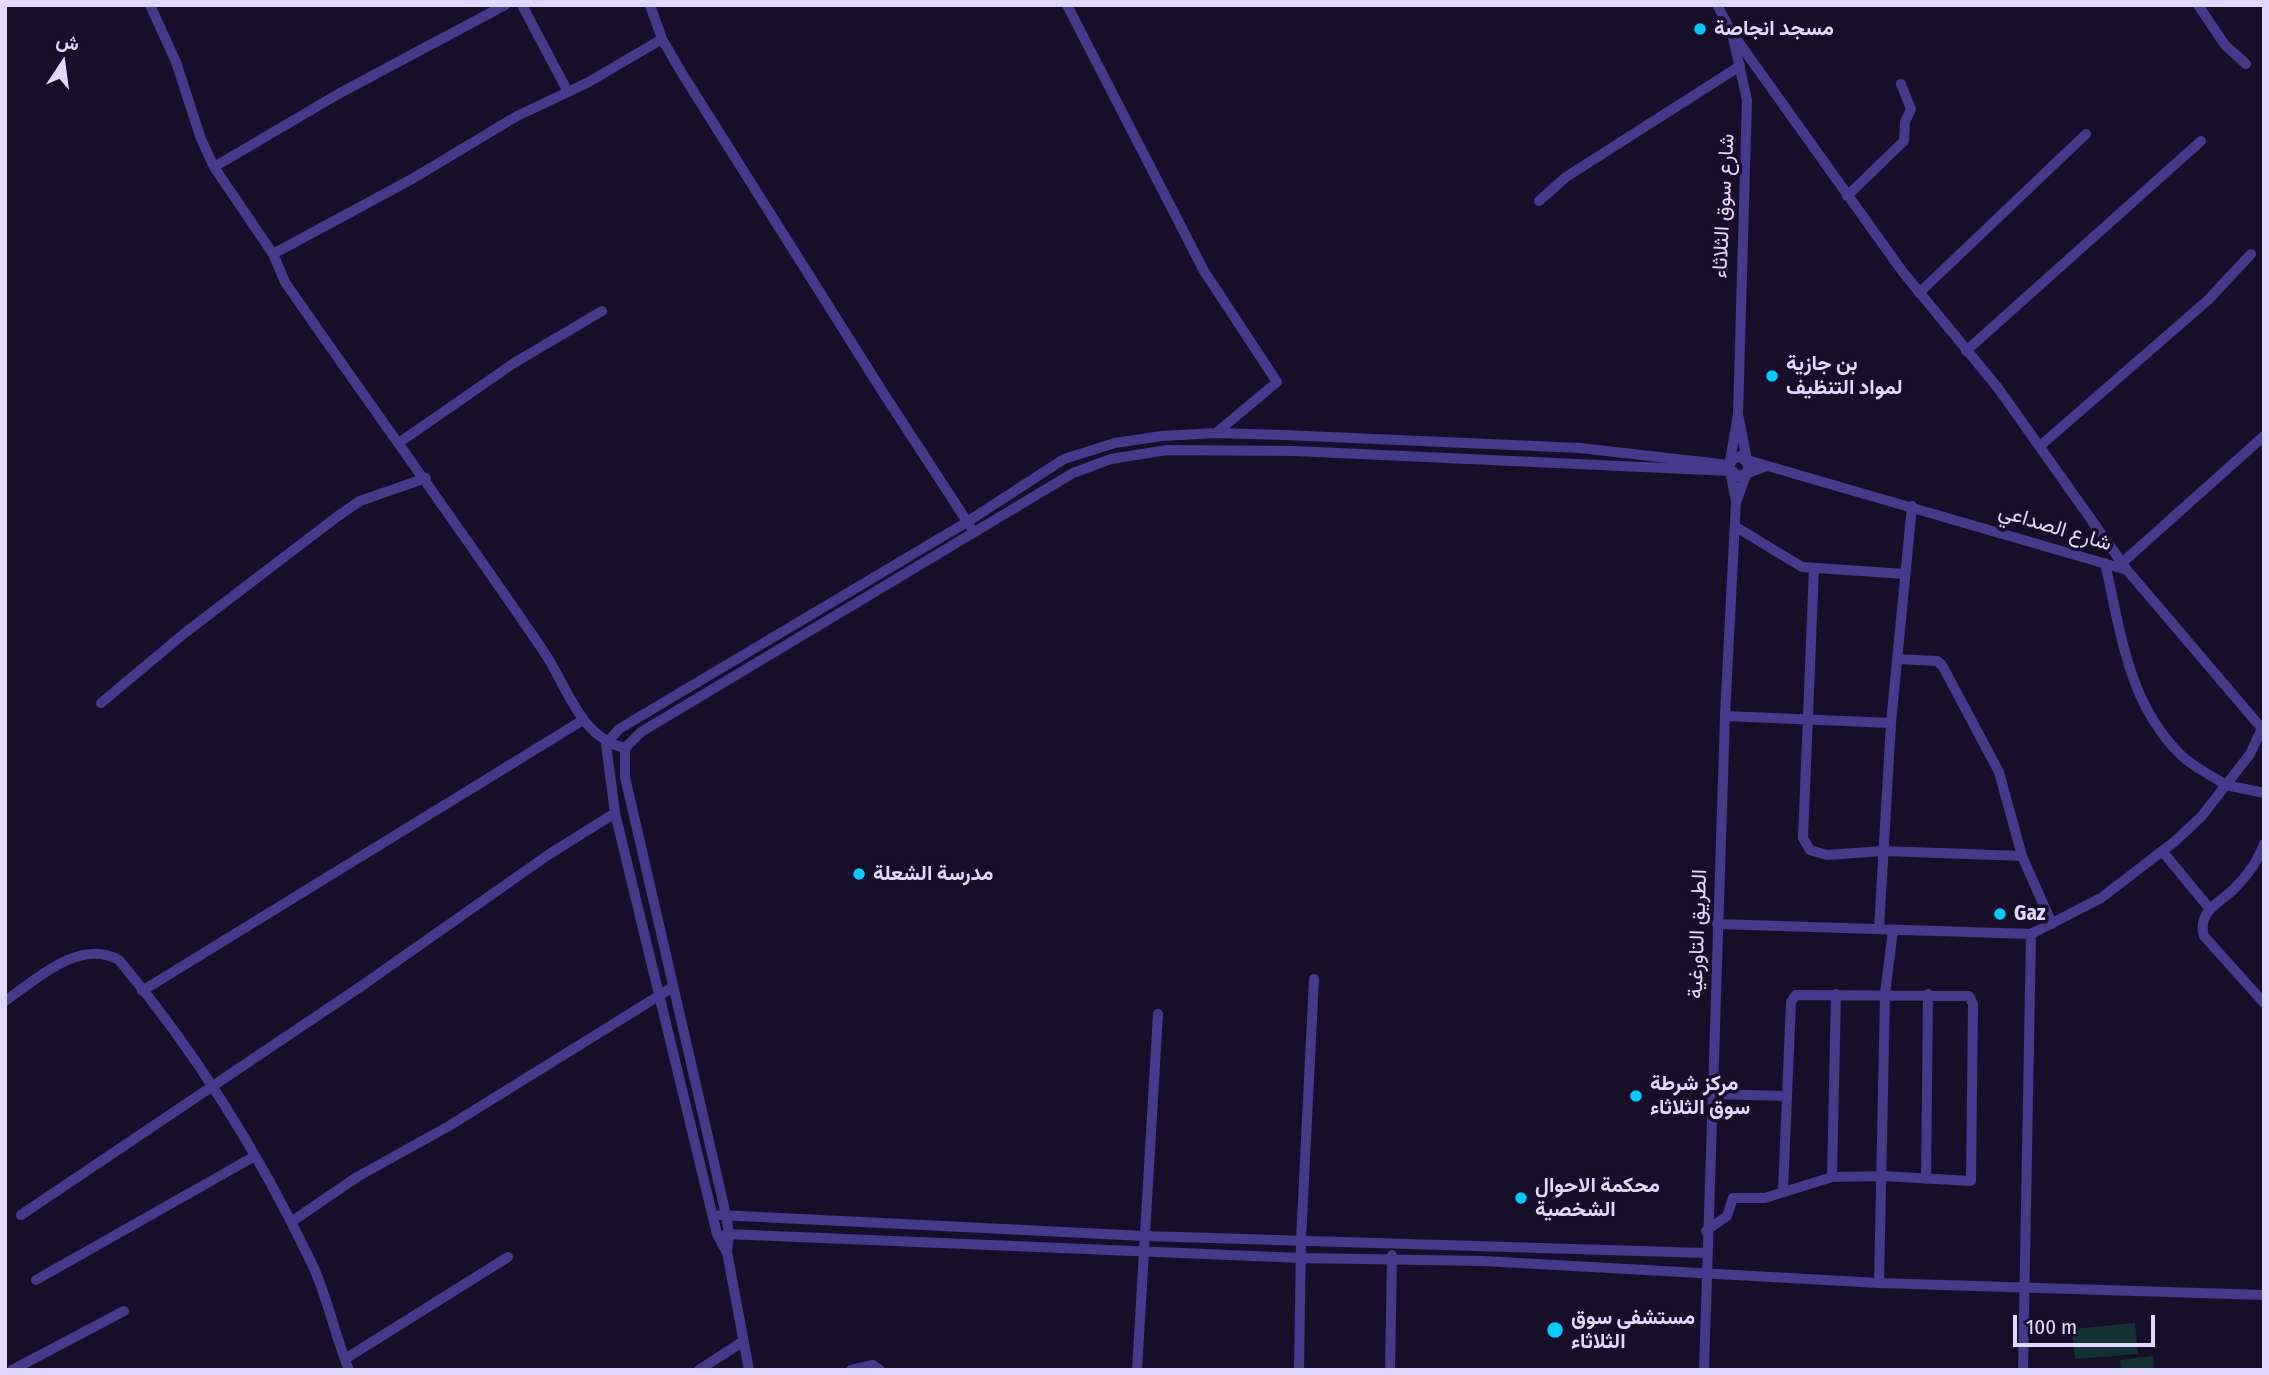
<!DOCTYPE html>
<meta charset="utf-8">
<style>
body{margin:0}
#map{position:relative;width:2269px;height:1375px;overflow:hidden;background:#170f2a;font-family:"Fira Sans Condensed",Vazirmatn,sans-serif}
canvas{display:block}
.frame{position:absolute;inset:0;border:7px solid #e1d8ff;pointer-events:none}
.north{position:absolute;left:28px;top:28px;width:70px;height:70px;-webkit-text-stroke:5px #170f2a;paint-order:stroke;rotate:13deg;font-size:19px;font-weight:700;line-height:28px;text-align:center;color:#e1d8ff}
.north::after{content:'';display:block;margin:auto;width:24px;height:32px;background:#e1d8ff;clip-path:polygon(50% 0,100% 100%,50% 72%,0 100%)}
.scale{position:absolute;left:2013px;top:1315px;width:142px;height:32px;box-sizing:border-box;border:4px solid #e1d8ff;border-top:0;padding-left:9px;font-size:21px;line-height:24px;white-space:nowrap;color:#e1d8ff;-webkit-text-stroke:5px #170f2a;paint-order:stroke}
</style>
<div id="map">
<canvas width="2269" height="1375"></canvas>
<div class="frame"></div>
<div class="north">ش</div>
<div class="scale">100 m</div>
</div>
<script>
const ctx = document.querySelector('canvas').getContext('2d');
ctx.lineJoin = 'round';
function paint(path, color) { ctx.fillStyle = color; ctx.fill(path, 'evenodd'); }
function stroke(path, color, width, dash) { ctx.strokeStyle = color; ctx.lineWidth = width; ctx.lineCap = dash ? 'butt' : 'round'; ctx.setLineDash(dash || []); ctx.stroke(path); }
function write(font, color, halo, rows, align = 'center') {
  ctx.font = font + ' "Fira Sans Condensed",Vazirmatn,sans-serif'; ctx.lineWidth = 7; ctx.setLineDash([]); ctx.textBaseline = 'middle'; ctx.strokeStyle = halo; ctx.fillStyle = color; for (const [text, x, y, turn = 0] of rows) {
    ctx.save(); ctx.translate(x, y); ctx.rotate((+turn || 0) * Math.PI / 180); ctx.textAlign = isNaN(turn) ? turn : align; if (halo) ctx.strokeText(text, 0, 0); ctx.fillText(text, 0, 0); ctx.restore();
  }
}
const green = new Path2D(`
 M2135 1323 2138 1354 2075 1359 2072 1329Z
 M2153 1356 2154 1370H2121L2120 1360Z`);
const minor = new Path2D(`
 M150 5 176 62 201 139 214 167 273 254 285 282C371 407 461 529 546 655 568 689 581 738 625 748
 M522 5 568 92
 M650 5 662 39 683 75 884 394 970 526
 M1067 5 1204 271 1277 382 1216 433
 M1717 5 1732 33 1747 100 1738 414 1730 461
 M2198 5 2225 45 2246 64
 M1732 33 1902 271 1998 388 2127 570
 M214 167 340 93 505 5
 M1847 196 1904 141 1905 122 1911 109 1901 84
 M1539 201 1566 177 1740 66
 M273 254 412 179 517 116 587 83 662 39
 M1919 293 2086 134
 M1966 351 2201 141
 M1738 414 1747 460 2127 570 2264 731
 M400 442 514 363 602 311
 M2040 446 2208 300 2251 254
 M1737 500 1749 466 1741 456 1732 459 1729 468 1738 476 1745 474 1767 466
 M1736 527 1802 567 1905 574
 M2123 562 2264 436
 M2105 563C2121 633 2128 703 2181 755 2193 767 2211 775 2226 785L2250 754 2263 726
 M1814 568 1803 838 1810 850 1827 855 1883 851 2022 856 2052 924
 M1897 659 1937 661 1942 665 1999 772 2022 856
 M101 703 186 632 338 516 360 501 426 478
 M1725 716 1891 723
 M2264 844C2258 861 2247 876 2234 889 2218 904 2197 912 2204 936L2264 1003
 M2162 851 2210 909
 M1717 924 2031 934 2101 898 2174 842 2201 817 2226 785 2264 793
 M1879 929 1891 723 1912 506
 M142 991 583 720
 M5 1001C37 979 80 938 119 960 195 1051 261 1157 312 1264 328 1298 335 1336 349 1370
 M1712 1094 1787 1096
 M1832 1177 1836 994
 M1926 1179 1928 994
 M21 1215 360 987 548 855 615 813
 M720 1215 1145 1236 1706 1253
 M291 1222 357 1177 449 1126 673 987
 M1706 1231 1727 1216 1733 1198H1765L1832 1177 1882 1176 1971 1181 1973 1004 1969 996 1796 995 1791 1002 1783 1191
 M726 1234 1301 1258 1483 1261 1879 1283 2264 1295
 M726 1251 717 1234 615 813 606 744 619 729 967 522 1064 459 1115 443 1162 436 1216 433 1284 435 1580 448 1729 465
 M36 1280 255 1156
 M1879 1283 1885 994 1893 930
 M345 1359 508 1257
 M12 1370 124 1311
 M699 1370 742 1342
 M749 1370 727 1252 729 1234 726 1215 625 777V748L641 732 1073 473 1111 459 1167 450 1294 451 1730 471 1736 501 1725 716 1704 1370
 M851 1370 873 1365 880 1370
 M1137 1370 1158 1014
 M1299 1370 1301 1240 1314 979
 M1390 1370 1392 1255
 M2023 1370 2031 934`);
const markers = [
 [1700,29,7,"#04c8ff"],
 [1772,376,7,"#04c8ff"],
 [859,874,7,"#04c8ff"],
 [2000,914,7,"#04c8ff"],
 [1636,1096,7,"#04c8ff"],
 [1521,1198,7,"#04c8ff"],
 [1555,1330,9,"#04c8ff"]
];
const poiNames = [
 ["مسجد انجاصة",1714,29],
 ["بن جازية",1786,364],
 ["لمواد التنظيف",1786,388],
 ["مدرسة الشعلة",873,874],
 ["Gaz",2014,914],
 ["مركز شرطة",1650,1084],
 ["سوق الثلاثاء",1650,1108],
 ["محكمة الاحوال",1535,1186],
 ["الشخصية",1535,1210],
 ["مستشفى سوق",1571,1318],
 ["الثلاثاء",1571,1342]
];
const streetNames = [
 ["شارع سوق الثلاثاء",1724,206,-87],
 ["شارع الصداعي",2055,528,17],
 ["الطريق التاورغية",1698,934,-88]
];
paint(green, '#123134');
stroke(minor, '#45398a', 10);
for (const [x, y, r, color] of markers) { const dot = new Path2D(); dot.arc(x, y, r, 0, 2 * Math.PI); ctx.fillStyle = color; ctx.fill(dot); stroke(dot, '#170f2a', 2.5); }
write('bold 21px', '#e1d8ff', '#170f2a', poiNames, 'left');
write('21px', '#e1d8ff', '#170f2a', streetNames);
</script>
